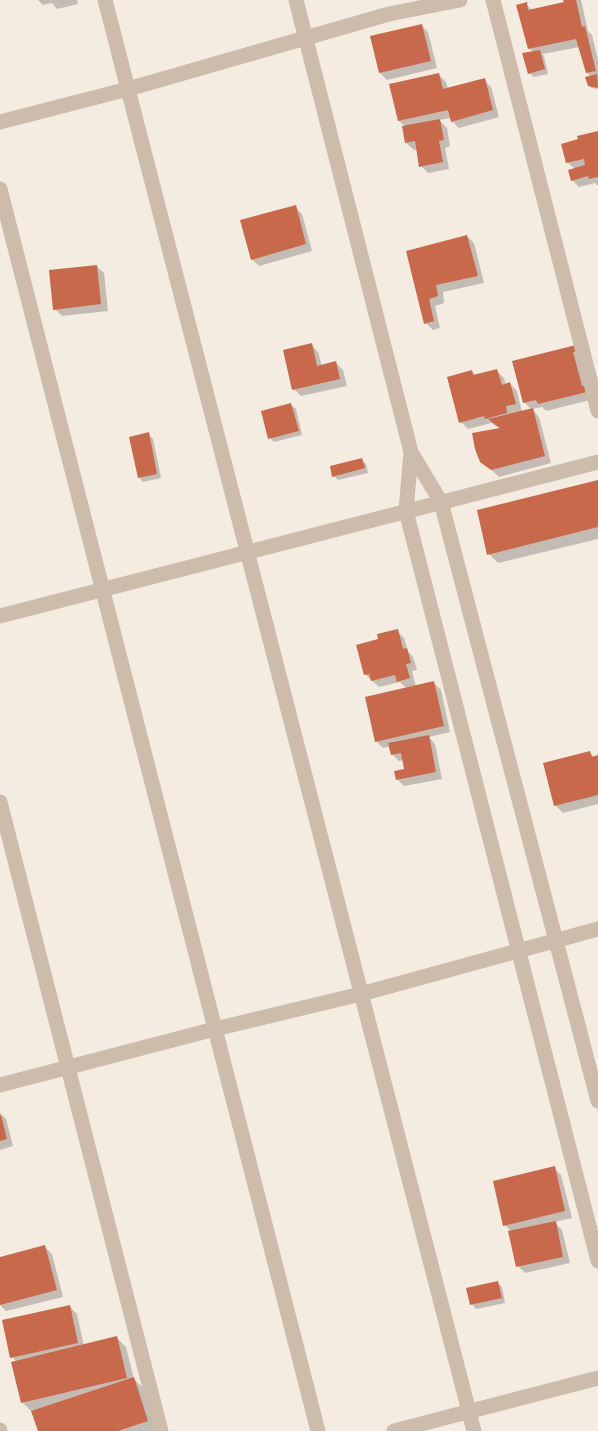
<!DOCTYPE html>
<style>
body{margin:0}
canvas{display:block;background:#f4ebe1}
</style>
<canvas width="598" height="1431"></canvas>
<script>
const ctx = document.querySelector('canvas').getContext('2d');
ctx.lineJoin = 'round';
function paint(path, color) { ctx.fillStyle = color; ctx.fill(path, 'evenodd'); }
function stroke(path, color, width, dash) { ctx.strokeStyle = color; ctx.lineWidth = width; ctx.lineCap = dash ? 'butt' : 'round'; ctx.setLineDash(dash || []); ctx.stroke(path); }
const shadow = new Path2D(`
 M38 0H77L78 4 57 9 52 3 43 5Z
 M565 0H581L588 31 592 35 598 60V89L591 88 589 85 591 77 587 72 580 47 542 54 544 56 548 74 534 77 529 73 534 53 530 49 526 4 533 11 566 4Z
 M421 25 428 32 437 68 387 80 380 73Z
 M439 75 446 82 448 89 484 80 491 87 499 117 459 128 452 121 451 118 439 120 447 128 450 146 445 148 449 169 428 173 421 166 418 149 414 150 406 143V127L399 121Z
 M598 132V186L595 183 579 187 572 180 575 169 567 162Z
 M295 207 302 214 312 251 259 266 252 259Z
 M467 236 474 243 484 283 443 292 444 303 435 306 440 328 433 330 426 323 408 252Z
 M96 266 104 273 108 311 62 316 55 309Z
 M311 345 318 352 322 366 336 363 343 370 347 386 301 396 294 389Z
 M579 346 598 398 546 411 542 407 532 409 539 417 551 463 499 477 482 461 501 429 491 423 468 429 461 422 472 371 476 376 497 371 504 378 506 385 510 384 517 391 522 412 532 410 524 402 514 362Z
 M291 405 296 409 302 435 274 442 270 438Z
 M148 434 153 439 161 478 143 482 139 477Z
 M361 459 366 464 368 473 338 480 334 476Z
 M598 482V539L498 563 489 554Z
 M397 631 404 638 408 651 413 657 417 670 412 671 416 687 434 683 441 690 450 732 429 737 435 744 442 779 404 786 397 779 406 770 404 760 399 761 392 754 391 746 383 748 376 741 407 689 400 682 379 687 365 674 380 640Z
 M590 753 595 758 598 757V804L563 813 556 806Z
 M0 1113 6 1119 13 1146 0 1150Z
 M554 1168 561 1175 572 1218 554 1222 562 1230 570 1263 525 1273 518 1266 512 1232 505 1225Z
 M45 1247 52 1254 63 1297 6 1311 0 1305V1258Z
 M497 1282 502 1287 505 1303 476 1309 472 1304Z
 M70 1307 77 1314 84 1346 117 1338 126 1347 134 1379 143 1388 155 1431H39L32 1412 23 1403 13 1363 17 1362 12 1357Z`);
const building = new Path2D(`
 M563 0H576L582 27 585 26 596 71 586 73 576 39 528 49 516 5 527 2 528 10 564 2Z
 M422 24 431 61 379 73 370 36Z
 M540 50 545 69 528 74 522 53Z
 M439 73 443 89 485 78 493 110 451 122 448 110 398 121 389 84Z
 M597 74 598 88 588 86 585 77Z
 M440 119 444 140 439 141 443 162 419 167 415 141 405 143 402 126Z
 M598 131V177L589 179 588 176 571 181 568 170 585 165 584 159 566 163 561 144 578 139 577 136Z
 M296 205 306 244 251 260 240 220Z
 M467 235 478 276 436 285 438 296 429 299 434 321 424 324 406 251Z
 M97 265 101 304 53 310 49 270Z
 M312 343 317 366 336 361 340 379 292 390 283 350Z
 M580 344 581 351 573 352 582 386 590 384 591 391 538 404 536 400 523 403 512 361Z
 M497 369 502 385 510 382 516 404 506 406 507 413 485 419 484 416 459 423 447 377 472 370 473 375Z
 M291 403 299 431 268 439 261 411Z
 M533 408 545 456 491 470 480 462 475 449 472 433 500 428 488 419Z
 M149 432 157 474 138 478 129 437Z
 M362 458 365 468 332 477 330 466Z
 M598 480V527L487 555 477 510Z
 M398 629 403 649 407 648 411 663 406 664 410 678 397 682 395 675 371 681 369 674 364 675 356 645 378 639 377 634Z
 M434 681 444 726 375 742 365 697Z
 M429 735 436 772 396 780 394 771 404 769 401 753 391 755 388 743Z
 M590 751 592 757 598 755V795L554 806 543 763Z
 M1 1115 7 1139 0 1141V1116Z
 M555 1166 565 1211 503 1226 493 1181Z
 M556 1221 563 1257 516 1267 508 1231Z
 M45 1245 57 1290 0 1305V1257Z
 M498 1281 502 1298 470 1305 466 1288Z
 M70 1305 78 1343 10 1358 2 1320Z
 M117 1336 127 1378 21 1403 11 1362Z
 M134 1377 148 1421 118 1431H38L31 1411Z`);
const minor = new Path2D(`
 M105 0 474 1431
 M296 0 411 452 441 502 598 1101
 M493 0 598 411
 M0 122 128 89 389 14 460 0
 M0 189 318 1431
 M411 452 406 511 598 1261
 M0 616 598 462
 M0 802 161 1431
 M0 1085 215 1029 361 994 598 929
 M0 1430V1431
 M394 1431 598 1378`);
paint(shadow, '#0003');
paint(building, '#c8694b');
stroke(minor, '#cdbbac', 15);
</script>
